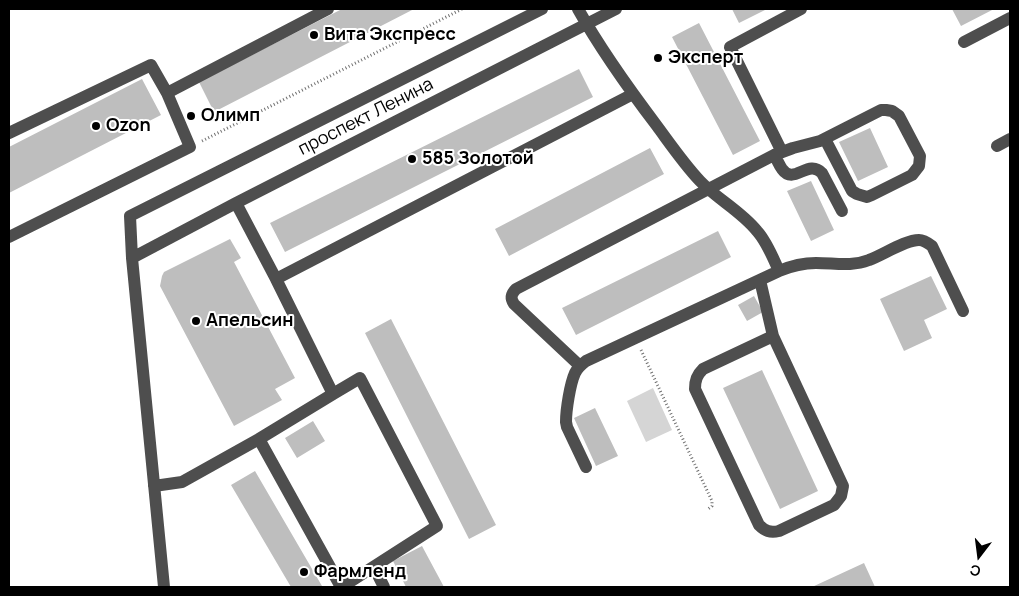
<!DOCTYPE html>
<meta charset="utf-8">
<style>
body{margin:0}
#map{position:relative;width:1019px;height:596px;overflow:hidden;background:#fff;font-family:Manrope,sans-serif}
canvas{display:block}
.frame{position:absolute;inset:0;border:10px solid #000;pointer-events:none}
.north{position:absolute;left:954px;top:531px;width:50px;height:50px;-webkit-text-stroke:4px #fff;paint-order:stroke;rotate:195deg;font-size:14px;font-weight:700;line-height:20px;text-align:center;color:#000}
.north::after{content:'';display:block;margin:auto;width:18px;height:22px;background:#000;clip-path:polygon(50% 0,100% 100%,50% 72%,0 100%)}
</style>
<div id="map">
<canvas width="1019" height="596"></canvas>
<div class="frame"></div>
<div class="north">С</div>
</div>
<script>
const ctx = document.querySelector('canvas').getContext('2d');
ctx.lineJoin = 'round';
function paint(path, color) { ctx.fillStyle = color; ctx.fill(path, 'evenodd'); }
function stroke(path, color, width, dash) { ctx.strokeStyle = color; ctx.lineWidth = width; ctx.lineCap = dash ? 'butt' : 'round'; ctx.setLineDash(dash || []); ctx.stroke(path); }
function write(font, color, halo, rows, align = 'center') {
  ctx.font = font + ' Manrope,sans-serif'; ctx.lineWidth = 4; ctx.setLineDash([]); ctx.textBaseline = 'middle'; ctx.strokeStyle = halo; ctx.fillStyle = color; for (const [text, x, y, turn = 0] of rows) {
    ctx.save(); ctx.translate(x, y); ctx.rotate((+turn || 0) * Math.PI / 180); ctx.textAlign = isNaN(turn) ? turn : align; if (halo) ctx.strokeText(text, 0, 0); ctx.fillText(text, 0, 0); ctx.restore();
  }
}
const green = new Path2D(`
 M653 388 672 430 646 442 627 401Z`);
const building = new Path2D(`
 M342 9H414L214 112 199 82Z
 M732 9H767L739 23Z
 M952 9H994L961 26Z
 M699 23 760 141 733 155 672 37Z
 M579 69 593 97 285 252 270 223Z
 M142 79 161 115 9 193V147Z
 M870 128 888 167 858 181 839 142Z
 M650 148 664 174 509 256 495 229Z
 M811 181 834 230 811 241 787 191Z
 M718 231 731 257 576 335 562 308Z
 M230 239 241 258 234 262 295 378 275 389 282 400 234 426 160 286 162 276 164 272Z
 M931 276 947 309 924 320 932 338 904 351 880 299Z
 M754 296 763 312 747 321 738 305Z
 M391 319 496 525 469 539 365 333Z
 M762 370 818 491 780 509 723 388Z
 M595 408 618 456 596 466 574 418Z
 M313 421 325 441 297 458 285 438Z
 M255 471 322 586 320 587H291L231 485Z
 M422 546 444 587H406L393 561Z
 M864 563 875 587H812Z`);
const path = new Path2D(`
 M202 141 462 9
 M641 350 712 501V506L708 509`);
const minor = new Path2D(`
 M578 9C601 50 629 89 657 126 671 145 684 164 700 181 717 199 741 211 757 231 767 242 773 258 779 271
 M964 42 1010 18
 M9 133 151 65 167 93 328 9
 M997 146 1010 139
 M782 152 730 47 801 9
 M774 155C777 159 779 165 782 169 794 186 808 158 822 173L842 211
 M236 203 276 279 333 394 259 439 341 587
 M9 237 190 147 167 93
 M132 258 236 203 616 9
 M276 279 633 94
 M760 280 773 336
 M773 336 843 486 841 496 834 505 779 531C770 533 765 531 759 525L695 389C695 380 697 375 703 369Z
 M580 366 514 304C510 298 511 294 516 289L774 155 793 148 820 141 881 110H886L892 111 899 116 920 156 919 166 912 175 872 195 867 197 857 194 852 191 825 139
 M333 394 360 378 437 526 342 587
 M586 467 567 427 566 422C566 410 570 384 575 373 578 367 582 364 586 361L779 271C791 266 803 263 816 263 835 263 851 267 869 260 883 255 905 240 919 240 924 240 928 243 932 246L963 311
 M154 486 182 482 259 439
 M374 567 384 587
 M164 587 132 258 130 216 542 9`);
const markers = [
 [314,35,5,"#000"],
 [658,58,5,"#000"],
 [191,116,5,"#000"],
 [96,126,5,"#000"],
 [412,159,5,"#000"],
 [196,321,5,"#000"],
 [304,572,5,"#000"]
];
const poiNames = [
 ["Вита Экспресс",324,35],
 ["Эксперт",668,58],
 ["Олимп",201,116],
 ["Ozon",106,126],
 ["585 Золотой",422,159],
 ["Апельсин",206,321],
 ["Фармленд",314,572]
];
const streetNames = [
 ["проспект Ленина",366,117,-27]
];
paint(green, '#d5d5d5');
paint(building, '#bebebe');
stroke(path, '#707070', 3, [1, 2.5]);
stroke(minor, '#4e4e4e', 12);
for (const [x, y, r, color] of markers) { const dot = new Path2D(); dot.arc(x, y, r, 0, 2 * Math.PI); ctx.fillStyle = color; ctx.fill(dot); stroke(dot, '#fff', 2); }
write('bold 18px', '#000', '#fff', poiNames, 'left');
write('18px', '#000', '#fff', streetNames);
</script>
